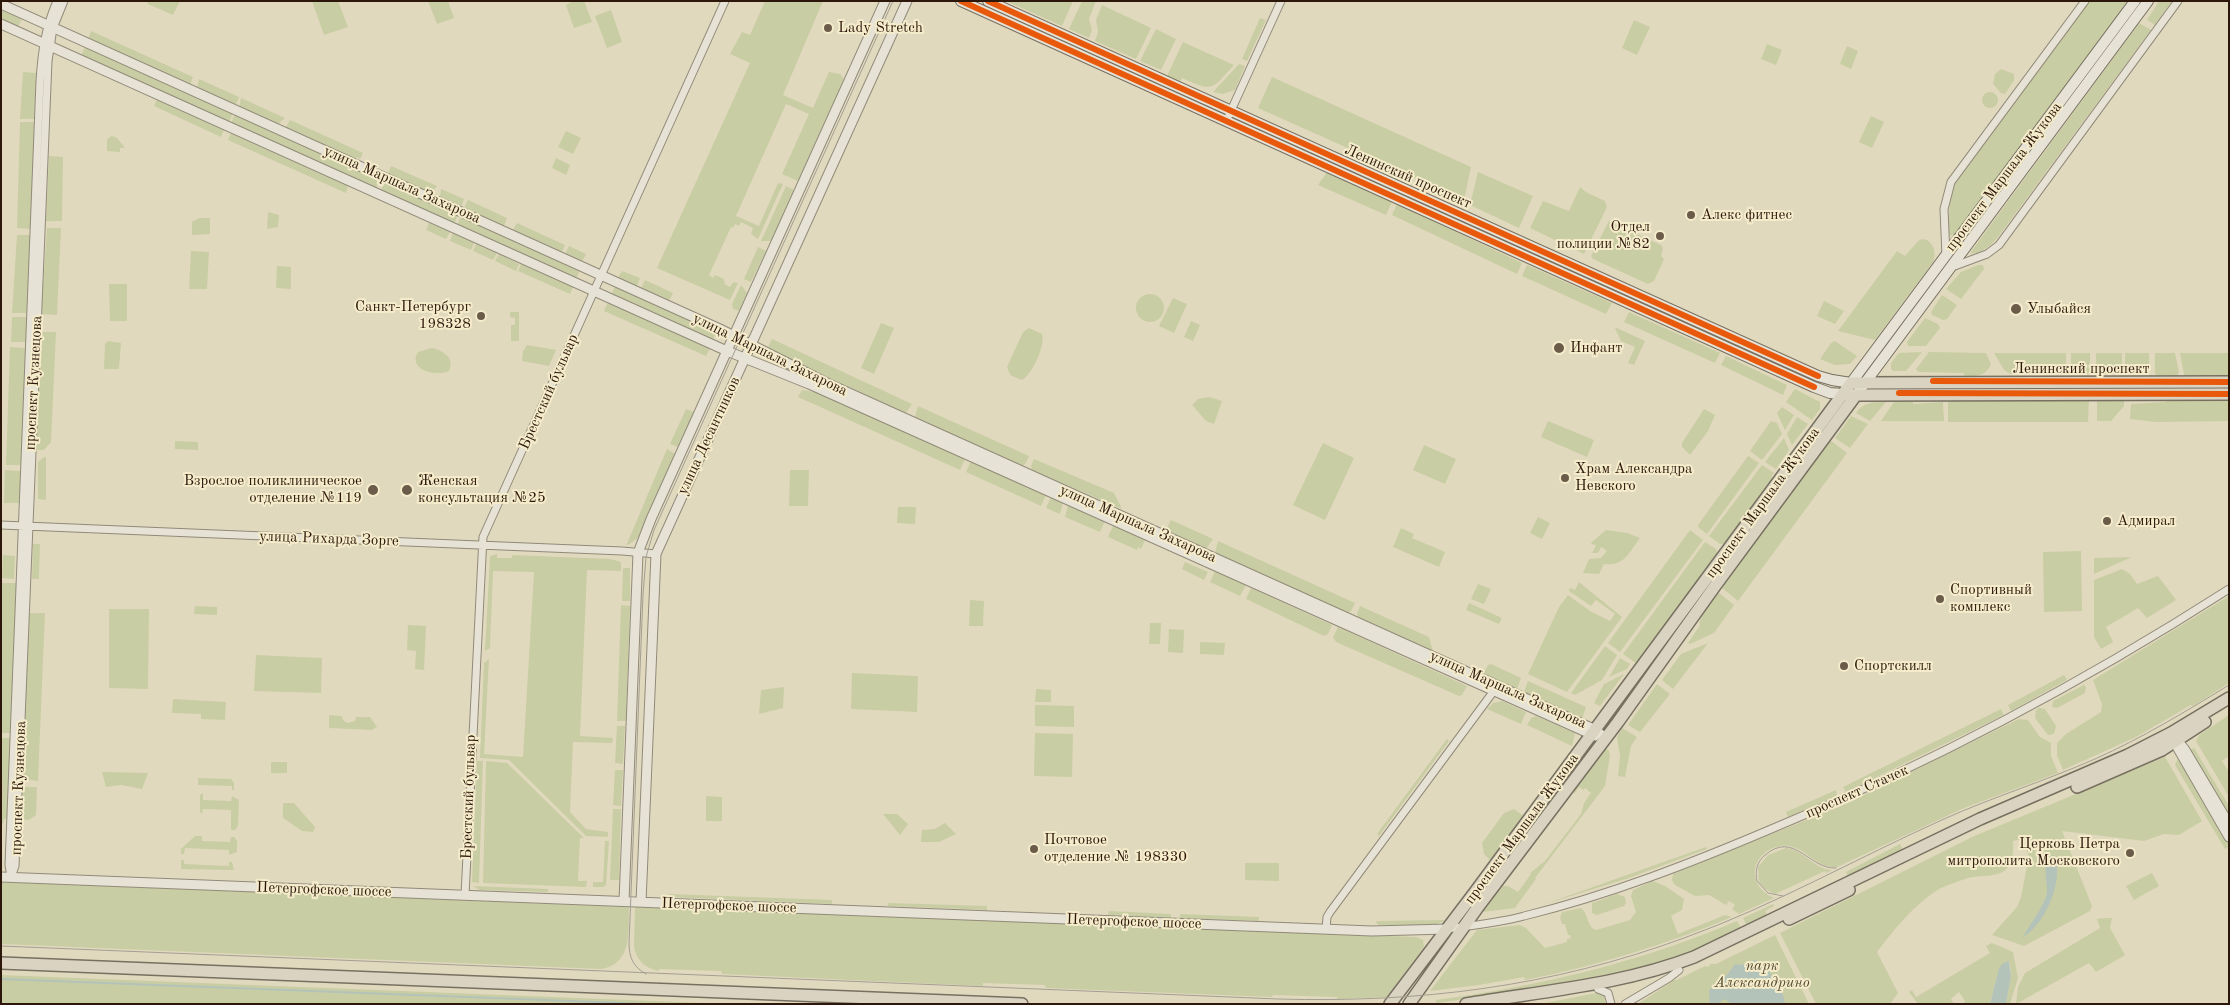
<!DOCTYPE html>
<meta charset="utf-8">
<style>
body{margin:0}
#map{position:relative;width:2230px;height:1005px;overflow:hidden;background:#e1d9be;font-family:"Old Standard TT",serif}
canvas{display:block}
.frame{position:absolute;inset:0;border:2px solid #2c170a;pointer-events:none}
</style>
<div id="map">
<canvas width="2230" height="1005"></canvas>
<div class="frame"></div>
</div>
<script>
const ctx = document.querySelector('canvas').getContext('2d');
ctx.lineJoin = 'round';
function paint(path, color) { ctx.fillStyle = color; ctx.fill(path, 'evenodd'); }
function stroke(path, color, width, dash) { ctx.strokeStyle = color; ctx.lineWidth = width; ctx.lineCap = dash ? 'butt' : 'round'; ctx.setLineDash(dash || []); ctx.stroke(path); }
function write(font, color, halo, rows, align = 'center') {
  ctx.font = font + ' "Old Standard TT",serif'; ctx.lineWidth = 4; ctx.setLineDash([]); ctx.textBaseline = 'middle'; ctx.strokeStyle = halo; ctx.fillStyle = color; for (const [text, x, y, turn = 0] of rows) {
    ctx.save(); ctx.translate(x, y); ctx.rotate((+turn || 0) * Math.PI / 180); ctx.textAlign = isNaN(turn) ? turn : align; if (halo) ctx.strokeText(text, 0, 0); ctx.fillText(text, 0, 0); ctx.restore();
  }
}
const green = new Path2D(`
 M147 1H180L173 15 148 4Z
 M312 1H338L348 27 324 35Z
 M428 1H448L454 18 437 24Z
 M574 1H584L592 22 574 28 566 5Z
 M765 1H823L783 95 813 108 829 72 840 74 844 79 798 181 782 174 809 114 786 104 736 216 759 226 778 183 783 184 758 239 751 234 753 228 741 222 739 226 735 224 733 228 731 227 709 275 713 278 715 275 724 279 725 284 730 287 733 282 738 283 730 300 657 268 750 63 730 54 742 32 750 35Z
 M1006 1H1073L1062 26Z
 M1082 1H1096L1089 19 1092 30 1089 38 1069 29Z
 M2089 1H2128L1954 235 1949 236 1948 234 1950 198 1954 183Z
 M2159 1H2172L2155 25 2147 20Z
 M1102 5 1151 28 1136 59 1095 41 1098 32 1096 20Z
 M1 9 22 18 18 27 1 19Z
 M611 10 622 42 607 48 595 16Z
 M1260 18 1266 20 1247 61 1242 59Z
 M1634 20 1650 27 1637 55 1622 48Z
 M2139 23 2151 30 1995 241C1988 247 1979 256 1970 253Z
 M1156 29 1176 39 1161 70 1140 61Z
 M91 31 193 77 190 85 88 39Z
 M1183 42 1234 65C1212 89 1214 93 1182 78L1180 82 1167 76Z
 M1767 44 1782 50 1776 65 1761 59Z
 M1847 46 1858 51 1851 69 1840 64Z
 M85 47 233 113 229 122 81 56Z
 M1239 64 1245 66 1235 90 1223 94 1213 92Z
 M2001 69 2014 74V80L2005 94 2001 93 1993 84 1995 74Z
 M23 72 36 73 34 119H20Z
 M1272 77 1471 167 1464 200 1258 108Z
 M199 79 239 97 236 105 197 88Z
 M1982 100a8 8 0 1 1 16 0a8 8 0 1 1-16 0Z
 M241 98 285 118 278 124 239 107Z
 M157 99 224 130 221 137 154 106Z
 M235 114 380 180 376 188 231 123Z
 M1871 116 1884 122 1872 148 1859 142Z
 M290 120 363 153 360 159 356 157 355 159 288 129 286 127Z
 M20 122H35L31 229 17 228Z
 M566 131 581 138 573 154 558 147Z
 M231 133 348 186 346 193 228 140Z
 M112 136 117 138 125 148H120V152L107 151V139Z
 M49 156 63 157 62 221H46Z
 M556 158 570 165 566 175 552 168Z
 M391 166 437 186 431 194 388 174Z
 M1327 172 1392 202 1386 215 1318 185Z
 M1478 172 1533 196 1519 228 1470 205Z
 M385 182 458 215 454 224 381 190Z
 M786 186 794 190 771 241H761Z
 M1580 187 1586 192 1605 201 1607 207 1584 254 1530 228 1543 201 1569 211Z
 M441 189 464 199 461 207 440 197Z
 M468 200 507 218 504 226 464 208Z
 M1397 204 1522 263 1517 274 1392 215Z
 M268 212 279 215 278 227 267 229Z
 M461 216 580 270 576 279 457 225Z
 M199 218H210V234L192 235V222Z
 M1609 221 1661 245 1663 248 1661 256 1664 259 1654 281 1648 284 1593 259 1591 256Z
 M429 223 450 232 446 239 426 230Z
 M517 223 565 245 562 252 513 230Z
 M47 228H61L57 315 41 314Z
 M453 233 474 243 471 250 450 241Z
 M17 235H31L28 313H12Z
 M1922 239 1927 240C1935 245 1936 254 1933 262L1875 340 1838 331 1897 251 1905 256 1918 241Z
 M476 244 497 253 493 260 473 251Z
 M569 246 586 254 582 262 565 254Z
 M758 247 766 251 751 282 744 279Z
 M191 251 209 252 207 289H189Z
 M499 254 519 264 516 271 495 261Z
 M521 264 573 287 570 294 518 271Z
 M1527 265 1612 303 1606 314 1522 276Z
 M1978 265H1983L1984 269 1961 299 1946 289 1961 272Z
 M277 266 291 267V289L276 288Z
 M622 271 640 278 637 286 618 278Z
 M645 280 673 293 669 301 641 288Z
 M109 284H127V321H110Z
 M741 285 747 293 739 311 733 309 732 304Z
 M615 286 717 331 713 340 611 295Z
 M1136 308a14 14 0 1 1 28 0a14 14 0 1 1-28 0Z
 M1942 295 1957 305 1947 319 1943 320 1932 315 1931 312Z
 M1173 298 1187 304 1174 333 1159 326Z
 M1824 301 1844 311 1835 324 1817 316Z
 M608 302 710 348 706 356 604 311Z
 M510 312H519V341H511V325H515V318L510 317Z
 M1629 312 1720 353 1715 363 1624 322Z
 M12 317H28L27 342H11Z
 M1925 318 1938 324 1940 328 1926 346H1908L1907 342Z
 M1191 321 1200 325 1193 341 1184 337Z
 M881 323 894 328 874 374 861 368Z
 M1029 328 1042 334C1046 344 1032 375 1022 380L1010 375 1007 367 1023 332Z
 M1615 328H1617L1645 341 1634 365 1628 363 1635 347 1621 341Z
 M42 332H56L51 442 44 450H37L35 447 39 334Z
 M772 339 912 404 906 413 767 349Z
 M108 341 121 343 119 369H104L105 344Z
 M1835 341 1857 356 1850 364 1835 365 1820 359 1831 343Z
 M527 345 556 350 549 366 522 361 523 351Z
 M10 347 26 348 21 465H6Z
 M432 348C444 351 455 358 449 371 436 377 407 370 418 352Z
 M1922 352 1906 371H1893L1891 369V363L1899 353Z
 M1929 352 1986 353 1991 364C1986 377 1976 376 1964 376V373L1918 372 1916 369Z
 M1994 353H2066V374H2011L2004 370Z
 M2071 353H2090V374H2071Z
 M2096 353H2122V374H2096Z
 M2125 353H2149V374H2125Z
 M2155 353H2175L2179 372 2177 376H2158L2155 374Z
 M2180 353H2229V377H2186L2184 375Z
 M1726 356 1787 385 1783 395 1721 365Z
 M1795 389 1820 402V409L1812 420 1786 402Z
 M802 390 821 393 965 459 960 470 798 397Z
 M1209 397 1222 401 1214 424 1206 421 1192 405 1198 399Z
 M2119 398V401H2124V406L2111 421H2097V399Z
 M2089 399 2088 422H1948V401Z
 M2166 399 2229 400V421L2156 422 2130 419 2131 404 2166 402Z
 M1886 402 1870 421 1856 413C1863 402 1874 402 1886 402Z
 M1894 402H1913V404L1943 402 1944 421H1881Z
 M918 406 1029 456 1026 463 1022 466 915 417Z
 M1782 407 1794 415 1785 430 1777 413Z
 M686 409 694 412 678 447 670 444Z
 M1704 409 1715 415 1708 431 1690 455 1682 447V443Z
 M1851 416 1868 424 1850 448 1835 438Z
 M1797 417 1808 424 1792 445 1787 434Z
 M1548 421 1594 440 1587 457 1541 437Z
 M1771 421 1777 423 1782 434 1762 460 1750 451Z
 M1784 438 1789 450 1776 469 1765 462Z
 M1830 440 1847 453 1738 601 1721 587Z
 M175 441 198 442V450L175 449Z
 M1323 443 1354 458 1325 520 1293 505Z
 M1424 445 1456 459 1445 484 1413 470Z
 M667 449 675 454 637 539 626 546Z
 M1748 456 1759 463 1707 534 1699 528 1698 525Z
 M44 457H46V500L38 499V462Z
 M1034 459 1114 493 1122 509 1032 470 1031 466Z
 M971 461 1046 495 1041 506 966 472Z
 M1762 465 1774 473 1771 477 1774 479 1725 544H1720L1709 536Z
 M5 470 21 471 20 503H4Z
 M790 470H809L808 506H789Z
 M1051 497 1063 503 1060 514 1046 508Z
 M1068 505 1105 521 1100 532 1065 517Z
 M898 507H916L915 524 897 523Z
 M1538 517 1550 523 1542 539 1530 533Z
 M1171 520 1213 539 1206 549 1166 530Z
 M1113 526 1145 540 1141 549 1138 547 1137 550 1108 537Z
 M1401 528 1414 534 1412 538 1445 552 1439 567 1393 547Z
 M1606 530 1627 533 1640 538C1628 554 1625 566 1604 564L1599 574 1583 573 1589 559 1601 558 1607 551 1601 547 1598 553H1592L1596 545 1591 544 1592 542Z
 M1690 530 1703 540 1620 652 1608 643Z
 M1218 541 1355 603 1351 611 1348 613 1215 553Z
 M1705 542 1716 549 1718 555 1637 664 1623 654Z
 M33 544H40L39 579H32Z
 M2081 551 2082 611 2044 612 2043 552Z
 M497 554V558H512V555L611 559 621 562V571L587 570 580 736 613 738 612 743 573 742 570 812 586 829 608 832V837L586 836 509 760 480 758 484 663 489 659 484 754 523 757 534 572 493 571 490 648 485 651 490 556Z
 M3 555 15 556 14 579 2 578Z
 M2132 557 2094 574V558Z
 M1185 562 1208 572 1204 580 1182 569Z
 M623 568H630V601H622Z
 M2122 569 2130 574 2137 584 2158 576 2176 600 2147 618 2138 608 2106 627 2113 642 2101 649 2094 637V580Z
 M1215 571 1246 585 1240 596 1210 582Z
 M1579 582 1622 617 1567 692 1528 674 1559 607 1568 595 1590 611 1610 621 1615 614 1596 600 1591 606 1569 591 1570 588 1575 590Z
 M1 583H17L10 733H1Z
 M1478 584 1491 589 1484 604 1471 599Z
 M1251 588 1332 625 1328 634 1324 636 1246 599Z
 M1718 592 1734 605 1714 633 1690 644 1688 643 1700 625 1699 623 1706 607Z
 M2229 596V683L2193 706 2191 705 2136 737 2063 770 2057 755V743L2066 734 2101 712 2102 704 2093 680Z
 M970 600 984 601 983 626H969Z
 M1469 603 1502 618 1499 624 1466 610Z
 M621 605 630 606 626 721H617Z
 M195 606 217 607V615L194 614Z
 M1360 606 1429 637 1433 651 1358 617 1357 614Z
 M109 609H149L148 689 109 688Z
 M29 613H45L38 781 22 779Z
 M1150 623H1161L1160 644H1149Z
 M408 625 426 626 424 670 415 669 416 651 407 650Z
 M1338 627 1467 686 1462 695 1459 696 1336 642 1333 637Z
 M1169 629 1184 630 1183 653 1168 652Z
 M1200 642 1225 643 1224 655 1200 654Z
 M1708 643 1673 689 1662 680 1681 654Z
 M1605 646 1617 655 1602 680 1575 695 1571 693Z
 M256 655 322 658 321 693 254 691Z
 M1620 658 1630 664 1627 669 1609 677Z
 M1491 664 1521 678 1517 689 1483 674 1488 665Z
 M852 673 918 676 917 712 851 709Z
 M1624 674 1600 706 1594 703 1604 684Z
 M2064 675 2067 680 2011 711 2008 705Z
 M1528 681 1586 707 1582 719 1524 692Z
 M1657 684 1670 694 1640 732 1628 725Z
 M2084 685 2086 687 2085 693 2057 708 2052 707 2053 701Z
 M784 687 783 708 759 714 761 690Z
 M1036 689 1051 690V702H1035Z
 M173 699 226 702 225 720 201 719V714L172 713Z
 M1502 701 1526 712 1521 724 1487 709 1493 703Z
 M1035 705 1074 706V727L1035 726Z
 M2039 708 2045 709 2056 726 2054 734 2048 735 2035 718 2036 710Z
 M2001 709 2004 715 1846 792 1843 787Z
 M329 715 342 716 343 720 347 723 355 721 356 717H370L377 727 372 730 329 728Z
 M2229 715V756L2222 761 2229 772V797L2196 741 2199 735Z
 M1536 716 1575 733 1572 746 1527 725 1531 718Z
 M2019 719 2028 720 2040 737 2051 743V756L2058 773 1964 808 1837 867C1814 870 1804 842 1780 846 1749 853 1746 886 1774 898L1739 914 1732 909 1735 905 1729 901 1726 905 1709 895 1695 896 1675 885 1672 880 1673 874 1846 804Z
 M617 726H625L623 764 615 763Z
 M1622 728 1637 737 1631 746 1625 777 1618 776 1620 756 1617 737Z
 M1035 733 1073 734 1072 777 1034 776Z
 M1 738H11L7 819H4L3 824 1 822Z
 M1447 739 1449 741 1379 836 1377 834Z
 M1605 748 1609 751 1610 756 1605 786 1535 878 1536 879 1517 905 1515 908 1483 912 1503 886H1508L1518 892 1531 874 1530 873 1545 861 1581 814 1584 803 1591 793 1585 788 1584 790 1579 787 1574 794 1573 788Z
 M2194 748 2229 806V817L2189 750Z
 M2165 757 2202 821 2179 835 2164 834 2144 841 2062 831 2092 906 2090 911 2024 946 1992 935 2017 907 2021 897 2029 856 2022 839 2013 841C2013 849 2014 860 2008 867 2001 878 1980 875 1968 878 1959 881 1947 885 1939 889 1913 906 1895 928 1877 952L1898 993 1890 1004H1816L1780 933 1972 837Z
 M2178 758 2229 844V847L2225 849 2175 765Z
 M477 761H483L479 883 472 882Z
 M486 761 507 763 584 838H580L578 881H587L586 887 483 883Z
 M271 762H287V773H271Z
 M615 770H623L621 806 613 805Z
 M102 772 148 773 142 789 121 785 106 787Z
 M198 778 231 779 234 783V790H232V786L198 785Z
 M25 787H37L36 815 29 820 21 819 22 789Z
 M1836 790 1837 796 1788 817 1786 812Z
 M203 793V800L231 801 232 796 239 800 238 826 235 830H231V810L203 809 202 814 200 812V795Z
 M706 796 722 797V821H706Z
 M283 803H294L315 827 313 832 302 831 283 818Z
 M613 809H621L619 880H610Z
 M1514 809 1525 817 1490 860 1484 854 1482 843 1504 813Z
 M883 814H897L908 824 900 835Z
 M945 823 956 834 939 842H921L922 830 935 829Z
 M195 836H202V841L230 842 231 837H234L237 841V852L229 855V850L185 848 184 854H181V849Z
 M605 841H609L606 885 603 887H593V882H603Z
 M1900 844 1904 852 1848 877 1846 872Z
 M1706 847 1707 849 1626 879 1542 905Z
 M1786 848C1805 850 1813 869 1832 870L1826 873 1825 871 1775 894 1765 889 1759 882 1758 867 1768 855Z
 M181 860H184V864L229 866V862H232L234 870 181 869Z
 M1245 863H1279V881L1245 880Z
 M2152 873 2159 886 2134 900 2126 886Z
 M1653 881 1665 886 1684 899 1682 910 1671 916 1678 934 1725 915 1732 917C1665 945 1596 966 1525 980L1524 977 1479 985 1430 991 1477 930 1520 925 1526 928 1545 948 1567 942V939L1571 938 1570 935H1568L1565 924H1562L1560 918 1562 912 1581 908C1589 914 1586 926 1596 930L1630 920 1636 912 1631 896 1633 890Z
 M1 882 629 907C628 931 633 964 601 969L1 944Z
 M473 886 548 889V892L480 890Z
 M668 894 832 900V904L668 897Z
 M1617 894 1625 897 1626 903 1624 906 1597 915 1592 913V903Z
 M888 903 987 906V910L888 906Z
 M1773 904 1774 906 1765 911 1767 914 1752 924 1747 926 1743 918Z
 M635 907 1416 937 1423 940 1424 947 1387 997 1337 999V997L1273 995 1272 997 1046 988 1045 985 983 983V986L722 974 721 971 659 969V971C645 968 637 961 634 947Z
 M1109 911 1171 914V918L1108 915Z
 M1180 914 1259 917V921L1180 918Z
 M2105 918H2112L2110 928 2125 955 2096 972 2089 963 2016 1004 2018 987 2025 973 2100 928 2097 919Z
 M1446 920C1430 930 1396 926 1378 925L1376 921Z
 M1737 921 1741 928C1671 966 1594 982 1516 993 1489 997 1463 999 1436 1003V1000C1540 986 1641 962 1737 921Z
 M1775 935 1809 1004H1638L1674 980H1677L1705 966 1709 967 1710 964H1716Z
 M1992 943 2013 952 2018 978 2010 1004H2006L2011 976 2010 962 1999 968 1990 1004H1964L1965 1001 1959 992 1951 999 1954 1004H1918L1909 992 1912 990 1916 997 1990 953 1986 946Z
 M1 975 728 1004H1Z
 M1597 993 1604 994 1605 1004H1540Z`);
const water = new Path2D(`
 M2054 855C2065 879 2045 925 2023 937 2029 925 2047 903 2047 891 2047 877 2042 868 2051 856Z
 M1755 960 1766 966 1783 995 1785 1004H1732L1724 999 1718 1004H1710L1709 990 1726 976 1735 964 1741 965Z
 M2009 961 2011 976 2006 1004H1990L1999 968 2003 963Z`);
const stream = new Path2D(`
 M1 979 648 1004`);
const minor = new Path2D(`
 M1229 115 1281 1
 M1946 256 1944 209 1951 182 2085 1
 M1952 267 1987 254 1999 245 2178 1
 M1 525 622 551 656 554
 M11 877 15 866 48 61 53 28 64 1
 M11 877 9 865 40 81C42 51 45 29 57 1
 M465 895 483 537 725 1
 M1326 929 1327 917 1330 912 1496 688
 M1448 929C1473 925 1499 923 1524 916 1610 895 1694 862 1776 827 1934 762 2084 682 2229 589
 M1598 989 1608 993 1611 1004
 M1625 1004 1669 978 1679 970`);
const tertiary = new Path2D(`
 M1 4 720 329 827 383 1596 730 1605 738
 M1 24 727 351 809 384 1595 736
 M2175 737 2185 750 2229 824
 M2172 738 2229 837
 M1 877 1372 931 1448 929
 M624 901 638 553 651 519 885 1
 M641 902 656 554 907 1`);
const secondary = new Path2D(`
 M961 1 1814 387 1830 393 1856 395 2148 1
 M988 1 1818 376 1832 380 1851 383 2135 1`);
const primary = new Path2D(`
 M2077 787 2162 750 2205 722
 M1789 919 1849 890
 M1 963 1022 1004
 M1390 1004 1475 892 1851 383 2229 382
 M1409 1004 1478 907 1618 722 1715 586 1856 395 2229 394
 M1466 1004C1543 991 1621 985 1694 957L1980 819 2128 755 2171 733 2229 698`);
const tram = new Path2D(`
 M1783 896 1768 893 1757 881C1755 871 1757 862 1764 856 1794 829 1809 870 1836 868
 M1 946 1278 999C1419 1003 1551 987 1684 938 1773 906 1857 858 1944 819 1993 797 2045 781 2095 759 2142 738 2185 712 2229 685
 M646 974C633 967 629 957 629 943L643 595 646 557 654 530 893 1`);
const cycleway = new Path2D(`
 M961 1 1814 387
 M988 1 1818 376
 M1933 381 2229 382
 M1899 393 2229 394`);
const markers = [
 [828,28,5,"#6b5b49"],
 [1691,215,5,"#6b5b49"],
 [1660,236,5,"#6b5b49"],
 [2016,309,6,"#6b5b49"],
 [481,316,5,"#6b5b49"],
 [1559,348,6,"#6b5b49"],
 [1565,478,5,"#6b5b49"],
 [373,490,6,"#6b5b49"],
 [407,490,6,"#6b5b49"],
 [2107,521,5,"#6b5b49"],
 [1940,599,5,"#6b5b49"],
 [1844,666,5,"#6b5b49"],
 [1034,849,5,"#6b5b49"],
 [2130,853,5,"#6b5b49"]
];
const poiNames = [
 ["Lady Stretch",838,28],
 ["Алекс фитнес",1701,215],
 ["Отдел",1650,227,"right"],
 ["полиции №82",1650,244,"right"],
 ["Санкт-Петербург",471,307,"right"],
 ["198328",471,324,"right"],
 ["Улыбайся",2027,309],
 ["Инфант",1570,348],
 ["Храм Александра",1575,469],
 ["Невского",1575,486],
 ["Взрослое поликлиническое",362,481,"right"],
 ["отделение №119",362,498,"right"],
 ["Женская",418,481],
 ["консультация №25",418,498],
 ["Адмирал",2117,521],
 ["Спортивный",1950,590],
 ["комплекс",1950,607],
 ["Спортскилл",1854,666],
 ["Почтовое",1044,840],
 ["отделение № 198330",1044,857],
 ["Церковь Петра",2120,844,"right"],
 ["митрополита Московского",2120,861,"right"]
];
const streetNames = [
 ["Ленинский проспект",1408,177,24],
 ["проспект Маршала Жукова",2004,177,-53],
 ["улица Маршала Захарова",402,185,24],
 ["улица Маршала Захарова",770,355,26],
 ["Ленинский проспект",2081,369],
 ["проспект Кузнецова",34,383,-87],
 ["Брестский бульвар",549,392,-66],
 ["улица Десантников",709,436,-65],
 ["проспект Маршала Жукова",1763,503,-54],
 ["улица Маршала Захарова",1138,524,24],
 ["улица Рихарда Зорге",329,539,2],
 ["улица Маршала Захарова",1508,690,24],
 ["проспект Кузнецова",19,788,-88],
 ["проспект Стачек",1857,792,-24],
 ["Брестский бульвар",469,797,-88],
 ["проспект Маршала Жукова",1522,829,-54],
 ["Петергофское шоссе",324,890,2],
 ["Петергофское шоссе",729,906,2],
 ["Петергофское шоссе",1134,922,2]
];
const parkNames = [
 ["парк",1762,966],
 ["Александрино",1762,983]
];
paint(green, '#c9cda3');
paint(water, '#b4c3b9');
stroke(stream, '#b4c3b9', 2);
stroke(minor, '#918a79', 9);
stroke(tertiary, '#918a79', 11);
stroke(secondary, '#777061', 12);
stroke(primary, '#777061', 14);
stroke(minor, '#e6e2d5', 7);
stroke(tertiary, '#e6e2d5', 9);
stroke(secondary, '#e6e2d5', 10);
stroke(primary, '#dad3c1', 11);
stroke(tram, '#a39e93', 1);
stroke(cycleway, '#e8590c', 6);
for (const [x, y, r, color] of markers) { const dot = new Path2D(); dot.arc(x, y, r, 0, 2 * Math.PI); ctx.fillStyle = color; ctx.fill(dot); stroke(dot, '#f5eccb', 2); }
write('15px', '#2c170a', '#f5eccb', poiNames, 'left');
write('15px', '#2c170a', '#f5eccb', streetNames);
write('italic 15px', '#554b31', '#f5eccb', parkNames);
</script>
